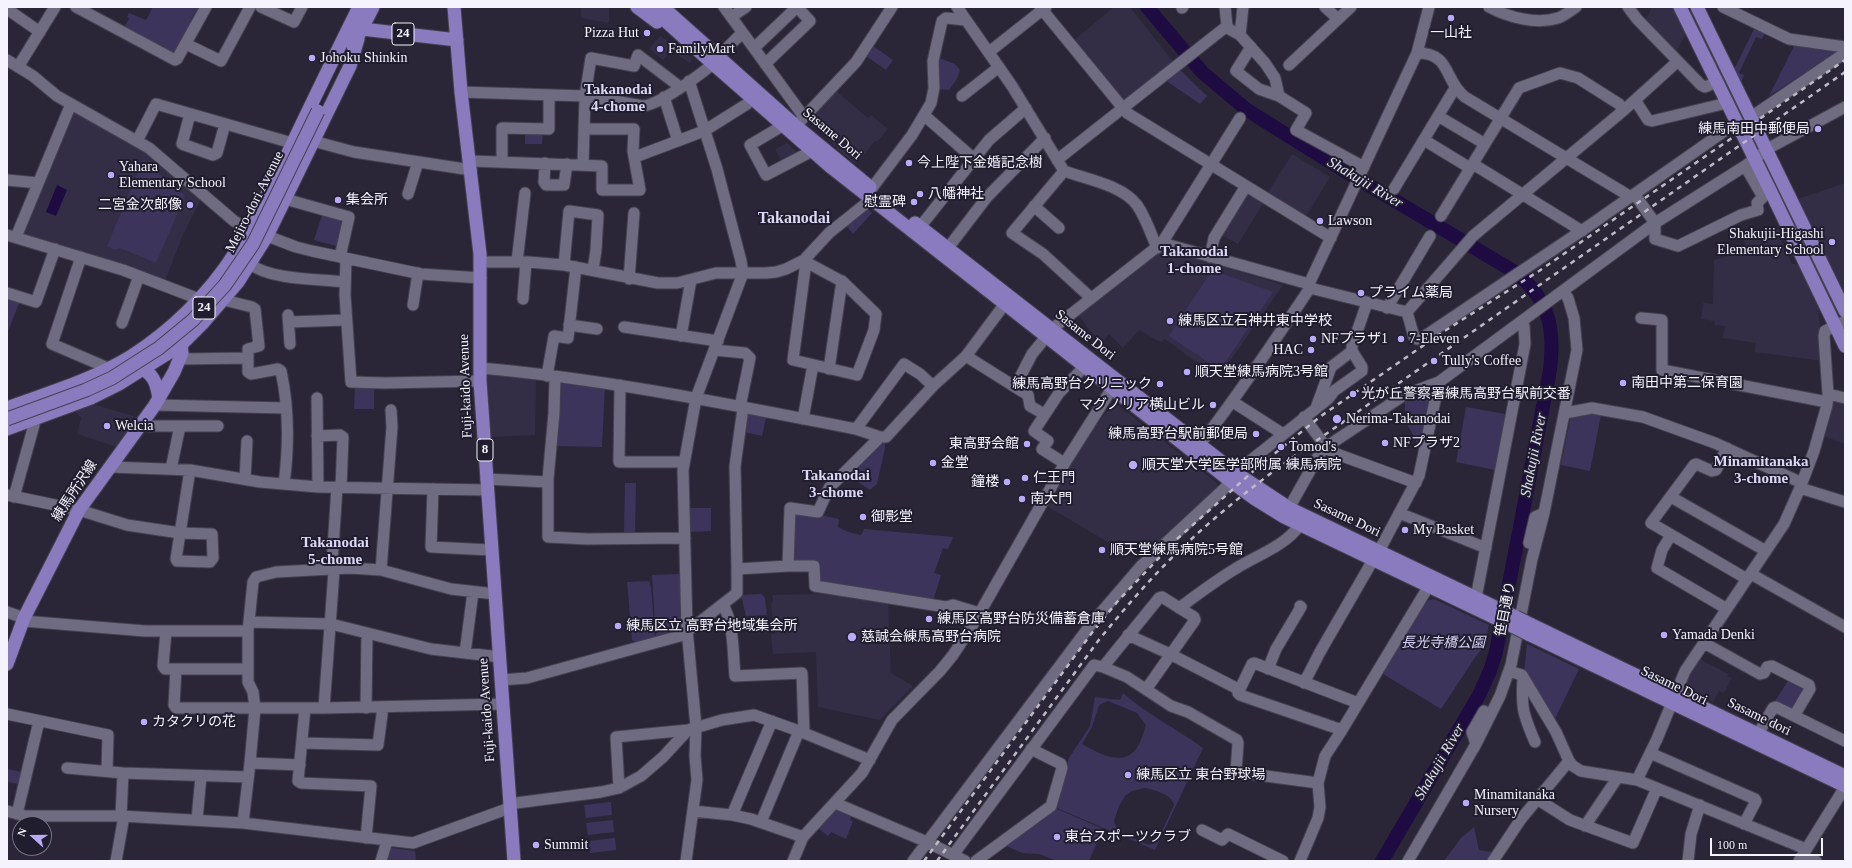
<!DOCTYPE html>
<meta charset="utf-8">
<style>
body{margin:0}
#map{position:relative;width:1852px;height:868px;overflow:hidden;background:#2a2638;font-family:"Times New Roman",serif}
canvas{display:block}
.frame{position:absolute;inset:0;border:8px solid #f5f3fd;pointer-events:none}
.north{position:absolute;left:12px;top:816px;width:40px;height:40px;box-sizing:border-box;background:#201d2e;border:1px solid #757381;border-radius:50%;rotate:291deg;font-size:11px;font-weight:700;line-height:16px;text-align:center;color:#f5f3fd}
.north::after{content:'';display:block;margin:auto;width:14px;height:18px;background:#b9abf7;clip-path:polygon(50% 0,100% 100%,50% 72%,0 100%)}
.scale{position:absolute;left:1710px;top:838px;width:113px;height:18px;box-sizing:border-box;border:2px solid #f5f3fd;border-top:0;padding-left:5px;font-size:12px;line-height:14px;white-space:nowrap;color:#f5f3fd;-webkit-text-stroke:3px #201d2e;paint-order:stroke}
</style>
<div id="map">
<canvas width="1852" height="868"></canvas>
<div class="frame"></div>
<div class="north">N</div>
<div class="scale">100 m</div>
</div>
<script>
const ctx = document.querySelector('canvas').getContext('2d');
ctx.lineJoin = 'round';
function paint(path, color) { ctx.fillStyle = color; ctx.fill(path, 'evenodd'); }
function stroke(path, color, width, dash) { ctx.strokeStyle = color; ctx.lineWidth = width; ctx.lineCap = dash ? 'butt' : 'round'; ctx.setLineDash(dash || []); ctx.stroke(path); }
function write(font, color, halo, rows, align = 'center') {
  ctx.font = font + ' "Times New Roman","Noto Sans JP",serif'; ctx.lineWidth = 4; ctx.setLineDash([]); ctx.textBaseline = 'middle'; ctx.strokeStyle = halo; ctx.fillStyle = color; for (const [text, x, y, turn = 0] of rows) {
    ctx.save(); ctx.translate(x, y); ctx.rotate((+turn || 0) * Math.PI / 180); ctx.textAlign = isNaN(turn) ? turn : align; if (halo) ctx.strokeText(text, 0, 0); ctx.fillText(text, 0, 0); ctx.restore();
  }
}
const built = new Path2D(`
 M581 7H609V23L581 18Z
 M1114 7H1130L1174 63 1124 103 1073 41Z
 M1652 7H1673L1686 34 1674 55 1644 24Z
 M660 36 683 50 693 59 689 63 671 50 663 60 649 49Z
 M836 91 868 118 871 115 888 129 877 142 875 141 856 164 837 149 812 119V115Z
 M73 110 148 153 202 197 182 237 165 281 124 264 23 234Z
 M787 143 799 154 783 164 775 149Z
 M1292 154 1330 177 1305 218 1267 194Z
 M1845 183V296L1798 199Z
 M1247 191 1264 202 1238 244 1220 234Z
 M1780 228 1786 239 1781 241 1792 264H1798L1818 305 1823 361 1755 352 1756 343 1723 338 1725 326 1715 325V321L1701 319 1703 303 1713 304 1714 260 1747 251 1743 237 1745 236Z
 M1164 249 1283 285 1218 378 1165 339 1160 342 1139 330 1123 348 1109 334 1102 343 1088 328 1077 313Z
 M487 371 536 376 535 435 490 437Z
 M1834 399 1845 401V444L1823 436 1831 401Z
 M1114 402 1217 483V487L1143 556 1120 542 1116 547 1047 506 1087 437Z
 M92 404 140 418 120 448 77 434 81 418 75 411Z
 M817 589 888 600 891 673 913 686 880 720 818 707 816 652 773 654 771 634H775L771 604 773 600 772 595 813 594Z
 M1698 658 1728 674 1727 676 1732 678 1724 693 1719 691 1713 702 1682 687Z`);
const green = new Path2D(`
 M153 7H199L191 19 193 21 184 37 182 38 183 40 174 55 123 29 129 19 127 17 129 13 146 20Z
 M1755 27 1765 32 1762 39 1756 37 1739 73 1744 75 1741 82 1734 70Z
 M1795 44 1834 49 1835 53 1769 96Z
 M873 46 893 60 886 70 866 56Z
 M936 57 955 64 960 70 957 79 949 90 936 89Z
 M1179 69 1207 96 1200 104 1165 80Z
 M525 131 543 132 542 144H525Z
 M143 160 185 196 156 263 120 248 115 250 107 246Z
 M864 210H869L872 213 853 234 845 224Z
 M1793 210 1838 308 1832 311 1786 213Z
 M323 212 345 219 340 247 314 240Z
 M1212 270 1273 292 1220 370 1169 336Z
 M7 294 21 298 7 334Z
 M560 383 599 388 605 385 602 447 554 446Z
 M355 385H374V409H354Z
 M1432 390 1419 450 1416 440 1405 421V399Z
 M1466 407 1505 414 1495 470 1456 462Z
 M1589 411 1601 415 1590 471 1561 465 1571 415Z
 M750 414 763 416 766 418 762 436 744 432 746 416Z
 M882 441 885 443V448L877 484 870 490 847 475Z
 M625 483H636L635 533H624Z
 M688 508H711V531L689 532Z
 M795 510 839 519 838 527 848 532 861 535 864 529 953 537 948 549 943 548 935 571 934 573 941 575 933 601 821 584 816 564 793 563Z
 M680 574 682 632 656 639 652 575Z
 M649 581 651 587 655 637 636 642 632 640 627 582Z
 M761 594 765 598 767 615 746 616 741 595Z
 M1434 599 1489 625 1484 647 1476 656 1441 709 1383 674 1426 601Z
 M1527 644 1579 669 1554 721 1524 673Z
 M1789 679 1804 686 1805 691 1790 712 1774 703Z
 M1123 693C1148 715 1177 729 1203 748L1155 850 1057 808 1069 758 1090 726 1095 697 1120 700ZM1108 701 1137 713 1146 725C1143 732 1142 740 1138 746 1125 769 1098 753 1082 744L1092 727 1099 705ZM1145 788C1154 790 1172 794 1174 805L1157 842 1149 845 1118 832 1114 821 1119 806 1125 796 1132 791Z
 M7 769 22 772 19 784 7 782Z
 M611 802 612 815 586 818 584 805Z
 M1055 808 1103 829 1089 861H1057L1039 854 1022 853 1004 845Z
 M835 811H838L851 816 850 820 853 821 846 839 831 832 828 836 818 828Z
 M613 820 614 832 588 835 586 823Z
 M1474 827 1479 850 1491 852 1492 855 1489 861H1444L1461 838Z
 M615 838 616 850 590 853 588 841Z
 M393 848 415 851 416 861H386L390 849Z`);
const water = new Path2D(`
 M57 185 67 190 56 216 46 212Z`);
const river = new Path2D(`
 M1147 7 1202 72 1247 110 1340 168 1515 272C1549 299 1555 327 1550 370L1496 652 1490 671 1479 695 1382 861`);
const minor = new Path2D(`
 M76 7 175 60 177 59 206 7
 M261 7 294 22 302 7
 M724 7 804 117
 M957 7 1012 86 1064 171C1086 179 1122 185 1137 205 1146 218 1151 234 1157 248
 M1040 7 1127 113 1331 238
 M1325 7 1337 18
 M1489 7C1508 17 1536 25 1558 18 1564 16 1570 11 1576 7
 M1628 7 1637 19 1701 85 1705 87 1717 82
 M1723 7 1789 39 1845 47
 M1182 8 1183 7
 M7 9 40 32
 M731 17 746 7
 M1227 26 1229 29 1240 35 1265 63 1275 78 1279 96
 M1240 35 1243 7
 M186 44 221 61 250 7
 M1251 47 1236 71 1259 89 1279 96 1306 113 1296 130 1364 167
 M754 48 797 7 810 21 765 64
 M989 52 1046 7
 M1417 53C1452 53 1443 80 1465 97L1631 197
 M719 56 742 33
 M7 60 33 76 57 96 149 148 234 221 249 229 296 247 312 251 421 274 481 278
 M1289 65 1351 7
 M18 67 55 7
 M461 92 585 96 643 106C661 104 698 76 713 64
 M962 96 999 67
 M664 97 678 141
 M1635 100 1648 120 1652 121 1727 103
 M190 114 182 144 213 155 217 153 225 124
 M925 116 974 159
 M1438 116 1485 144
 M1751 117 1845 53
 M782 126 750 145 766 175 812 151
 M790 132 856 62 892 7
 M1424 140 1470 168
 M137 141 156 104 292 143
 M313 141 354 152 471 170
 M635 157 704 131 747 104 752 98
 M1057 160 1227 26 1225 7
 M471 161 602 166V190H640L633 151 634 129H584
 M502 161V128L549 129V95
 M545 163 544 182 546 185H564L567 164
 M1473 164 1582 231
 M583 165 585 96 591 58 634 66 638 55 680 87
 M1064 171 1012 233 1043 254 1091 298
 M7 180 38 183
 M872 188 912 135 931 103 934 88 933 61 942 21 946 18 965 20
 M1394 189 1455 88
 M408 194 418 162
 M1635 195 1655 223V239L1678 246 1741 215 1758 210 1757 203 1763 197 1745 166
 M285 199 349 217 340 257
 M1034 206 1059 228
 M1441 216 1519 88 1560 73 1578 78 1619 104 1624 110
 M920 227 989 140 1026 108
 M7 235 123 270 199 299
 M16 237 71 104
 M1162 243 1240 118
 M948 248 987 197 1045 138
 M81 257 52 344 108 368
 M1210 257 1214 238 1246 186
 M346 258 345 295 351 382 385 383 480 381
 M804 260 806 262 793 360 857 375 874 330 876 314 843 282 806 262
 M481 262H528L564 265 658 283H677L716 273H766L776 272 786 269 804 260 829 233 864 205 870 199
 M517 262 525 193
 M250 264C270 280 319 279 345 282
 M564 265 569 211 598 215 596 250 593 270
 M629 279 634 213
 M1310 288 1407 312
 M7 293 36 302 55 249
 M523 299 526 262
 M224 300 252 307 255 309 259 346 248 349V372L251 374 278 369 281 371C289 408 289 446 284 484
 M413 305 418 273
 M1387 308 1430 236
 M1407 312 1414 337 1417 339 1425 336 1593 223 1736 123
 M1407 312 1473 236 1624 110 1677 62
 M288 315 290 344
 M1641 318 1662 320V370L1827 402
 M289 322 346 320
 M122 323 139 276
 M569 325 597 329
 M624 327 718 341
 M1052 329 1162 243 1309 284
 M681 336 691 280
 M714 350 745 353 750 358 740 407
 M1352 351V346L1367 303
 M966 356 1028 395 1030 406 1044 414
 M180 359 248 358
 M480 368C607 379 732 405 856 429L880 437
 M829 369 842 281
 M547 376 554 336 568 338 576 267
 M555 377 554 413 548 479V537L587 539 685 538
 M620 385 619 462H684
 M1015 387 1032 354 1046 337
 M1828 394 1845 398
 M317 398 318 487
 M1233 402 1283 434
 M155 405 286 408
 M1565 413 1592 408 1643 417 1715 443 1802 483
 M1304 417 1326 447 1334 453 1416 483
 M803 419 813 365
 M142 423 148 426H180L171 469
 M180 426H218
 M856 429 904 364 920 374 933 386
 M317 436 340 435 343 437 341 488
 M1200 444C1239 395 1274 341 1310 288L1309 284 1417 53 1429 7
 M1727 448 1716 470 1712 471 1696 464 1694 465 1651 523 1747 579
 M1064 463 1042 449 1048 441 1034 431 1059 393 1084 367
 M110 467 190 470 260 482 318 487 487 490
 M245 479 247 441
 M486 479 548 482
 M1800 488 1845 502
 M433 489 431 547 491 550
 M7 495 79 510 127 525 180 533 212 534 213 558 210 562 177 561 176 559C181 529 185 500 190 470
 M14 497 34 425 32 419
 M1671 497 1766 551
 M1289 508 1320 453 1326 447 1404 395 1439 382 1655 223 1745 166 1771 147 1845 107
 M1399 513 1486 548
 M1671 535 1662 550 1657 568 1727 609
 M1529 543 1535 517 1544 513
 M1379 551 1419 476 1439 382
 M788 566 790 508 818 512 829 488 880 437H886L933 386 966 356 1004 305
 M737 569 735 466 743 408
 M381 570 392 427 391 410
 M1751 574 1845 627
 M1476 598 1525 344 1524 326 1522 321
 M723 605C734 622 733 656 735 676L802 673 804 733
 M1179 608C1197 595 1215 581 1235 569 1257 555 1284 547 1300 525
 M7 612 24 618
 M23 621 145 631H248
 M250 622 331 624 431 649 500 657
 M687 629 692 628 737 593V569L788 566H814L815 586 946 607 953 605 979 613
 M166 631 163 666 165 669H248
 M1128 635 1170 654 1240 690
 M1704 643 1760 674 1764 673 1767 667 1772 666 1809 685 1810 689 1794 716
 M465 653 473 592
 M1103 667 1159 598 1162 597 1194 617 1195 620 1147 688
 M176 669 174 705 176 708H324L503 704
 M1268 669 1276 649 1301 607 1300 606
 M1515 673 1522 675 1556 732 1569 761 1573 766 1581 771 1637 780 1806 849
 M1523 677C1521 708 1523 714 1535 742
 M501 680 527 678 687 634
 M1304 683 1320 652 1373 560
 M305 708 298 781 301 783 371 786 366 838
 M324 708 334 571 332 564 337 487
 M366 708 367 633
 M7 714 108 735 107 771
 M1342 730 1240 695 1238 693 1252 664 1254 663 1358 703
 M1758 734 1773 708 1776 707 1845 741
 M302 743 378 745 383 707
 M1476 744 1472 732 1484 711
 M1650 753 1755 799 1756 801 1744 824
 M250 763 300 765
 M67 768 123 773 248 777
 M1637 780 1657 739 1685 671 1784 524 1800 488 1814 451 1827 405 1828 394 1824 336 1825 331 1845 321
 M619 788 616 737 688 730
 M1537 799 1570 820 1633 843 1657 788
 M835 803 927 842 965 861
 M7 811 25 816H121L243 823 413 843 504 810 516 803 601 792 619 788 641 776 663 757 688 730 722 720 754 715 799 731 870 760
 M693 811 732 815 751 819 803 837
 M17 814 39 721
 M732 815 772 721
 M121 816 123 773
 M197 820 201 776
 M761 822 799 731
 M243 823 250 763 255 708 253 692 248 682V631L253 582 256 577 276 572 350 568 381 570 451 589 495 594
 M1585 826 1618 777
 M1202 830 1222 840 1228 834 1283 861
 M953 855 1094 665 1103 667 1127 677 1171 706 1188 712 1237 740 1238 743 1236 772 1318 783
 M1802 857 1816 861
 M116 861 124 816
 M381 861 387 841
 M686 861 697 780 695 756 696 727 687 629 683 470 696 398 743 273 741 261 717 169 689 81
 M793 861 803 837 862 773 892 720 940 671 953 655 974 623 1066 461 1116 382
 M913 861 1092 623 1141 566 1226 487 1229 480 1241 468 1328 399 1334 391 1362 371V367L1352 351 1331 367 1316 408
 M976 861 1051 806 1062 768 1061 764 1031 749
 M1300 861 1318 818 1320 807 1318 783 1325 756 1342 730 1433 579
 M1408 861 1476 744 1500 696 1511 665 1532 559 1544 513 1577 350 1574 318 1568 298 1563 291
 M1493 861 1521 819 1569 761
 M1688 861 1691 834 1700 805
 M1799 861 1845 787`);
const major = new Path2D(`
 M454 7 461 92 480 254V381L514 861
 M637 7 657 22
 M650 7 713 64 832 168 1229 480 1255 499 1284 517 1514 627
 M1680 7 1769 188 1845 346
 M1697 7 1845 311
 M665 9 796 126 870 187
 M355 26 362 29 457 40
 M353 46 373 7
 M915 223 1236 473 1289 508 1516 617
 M144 370C155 376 157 387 159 398
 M7 408C48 393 92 380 130 357 171 331 209 294 235 253 254 223 269 189 286 157 310 107 334 57 359 7
 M7 429 91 398 119 384 181 345 202 324 238 282 267 236 350 66 358 39
 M1530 624 1845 776
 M1528 634 1845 786
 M7 664 24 618 79 510 155 405 174 372 182 353 181 345 177 339`);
const rail = new Path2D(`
 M924 861 1091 634 1117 602 1177 539 1258 467 1321 416 1443 332 1539 271 1845 60
 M937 861 1098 641C1125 608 1153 575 1184 546 1221 511 1262 479 1303 450L1845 72`);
const majorBridge = new Path2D(`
 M7 419 86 390 112 378 159 348 193 320 225 285 253 244 318 111
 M1516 617 1530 624
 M1514 627 1528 634`);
const markers = [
 [1451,18,4,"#b9abf7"],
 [647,33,4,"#b9abf7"],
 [660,49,4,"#b9abf7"],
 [312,58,4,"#b9abf7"],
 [1818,129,4,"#b9abf7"],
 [909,163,4,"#b9abf7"],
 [111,175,4,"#b9abf7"],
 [920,194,4,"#b9abf7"],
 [338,200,4,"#b9abf7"],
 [914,202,4,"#b9abf7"],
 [190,205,4,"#b9abf7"],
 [1320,221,4,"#b9abf7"],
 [1832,242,4,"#b9abf7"],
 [1361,293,4,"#b9abf7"],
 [1170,321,4,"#b9abf7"],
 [1313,339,4,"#b9abf7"],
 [1401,339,4,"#b9abf7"],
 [1311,350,4,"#b9abf7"],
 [1434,361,4,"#b9abf7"],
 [1187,372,4,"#b9abf7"],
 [1623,383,4,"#b9abf7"],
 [1160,384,4,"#b9abf7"],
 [1353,394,4,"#b9abf7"],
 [1213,405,4,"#b9abf7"],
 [1337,419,5,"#b9abf7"],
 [107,426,4,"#b9abf7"],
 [1256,434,4,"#b9abf7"],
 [1385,443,4,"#b9abf7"],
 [1027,444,4,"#b9abf7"],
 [1281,447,4,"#b9abf7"],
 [933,463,4,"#b9abf7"],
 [1133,465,5,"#b9abf7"],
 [1025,478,4,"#b9abf7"],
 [1007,482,4,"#b9abf7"],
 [1022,499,4,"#b9abf7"],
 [863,517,4,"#b9abf7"],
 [1405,530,4,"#b9abf7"],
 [1102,550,4,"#b9abf7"],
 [929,619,4,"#b9abf7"],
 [618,626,4,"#b9abf7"],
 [1664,635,4,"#b9abf7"],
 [852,637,5,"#b9abf7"],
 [144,722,4,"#b9abf7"],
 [1128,775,4,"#b9abf7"],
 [1466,803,4,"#b9abf7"],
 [1057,837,4,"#b9abf7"],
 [536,845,4,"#b9abf7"]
];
const shields = [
 [403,34,22],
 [204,308,22],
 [485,450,16]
];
const shieldNames = [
 ["24",403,34],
 ["24",204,308],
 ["8",485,450]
];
const poiNames = [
 ["Pizza Hut",639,33,"right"],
 ["一山社",1451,33,"center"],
 ["FamilyMart",668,49],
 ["Johoku Shinkin",320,58],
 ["練馬南田中郵便局",1810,129,"right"],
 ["今上陛下金婚記念樹",917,163],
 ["Yahara",119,167],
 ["Elementary School",119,183],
 ["八幡神社",928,194],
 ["集会所",346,200],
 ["慰霊碑",906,202,"right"],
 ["二宮金次郎像",182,205,"right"],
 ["Lawson",1328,221],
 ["Shakujii-Higashi",1824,234,"right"],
 ["Elementary School",1824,250,"right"],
 ["プライム薬局",1369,293],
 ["練馬区立石神井東中学校",1178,321],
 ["NFプラザ1",1321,339],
 ["7-Eleven",1409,339],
 ["HAC",1303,350,"right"],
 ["Tully's Coffee",1442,361],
 ["順天堂練馬病院3号館",1195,372],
 ["南田中第二保育園",1631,383],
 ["練馬高野台クリニック",1152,384,"right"],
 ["光が丘警察署練馬高野台駅前交番",1361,394],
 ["マグノリア横山ビル",1205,405,"right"],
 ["Nerima-Takanodai",1346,419],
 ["Welcia",115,426],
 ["練馬高野台駅前郵便局",1248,434,"right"],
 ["NFプラザ2",1393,443],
 ["東高野会館",1019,444,"right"],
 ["Tomod's",1289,447],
 ["金堂",941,463],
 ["順天堂大学医学部附属 練馬病院",1142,465],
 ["仁王門",1033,478],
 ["鐘楼",999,482,"right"],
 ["南大門",1030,499],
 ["御影堂",871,517],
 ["My Basket",1413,530],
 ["順天堂練馬病院5号館",1110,550],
 ["練馬区高野台防災備蓄倉庫",937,619],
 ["練馬区立 高野台地域集会所",626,626],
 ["Yamada Denki",1672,635],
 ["慈誠会練馬高野台病院",861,637],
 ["カタクリの花",152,722],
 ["練馬区立 東台野球場",1136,775],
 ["Minamitanaka",1474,795],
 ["Nursery",1474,811],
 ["東台スポーツクラブ",1065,837],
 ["Summit",544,845]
];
const streetNames = [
 ["Sasame Dori",832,134,40],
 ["Mejiro-dori Avenue",255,202,-63],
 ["Sasame Dori",1085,335,38],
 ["Fuji-kaido Avenue",466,386,-92],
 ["練馬所沢線",75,491,-57],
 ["Sasame Dori",1347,518,25],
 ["笹目通り",1506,609,-79],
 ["Sasame Dori",1674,686,26],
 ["Fuji-kaido Avenue",487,710,-94],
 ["Sasame dori",1759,717,26]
];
const parkNames = [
 ["長光寺橋公園",1443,643]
];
const neighbourhoodNames = [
 ["Takanodai",618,90],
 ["4-chome",618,107],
 ["Takanodai",1194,252],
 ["1-chome",1194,269],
 ["Minamitanaka",1761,462],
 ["3-chome",1761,479],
 ["Takanodai",836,476],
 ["3-chome",836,493],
 ["Takanodai",335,543],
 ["5-chome",335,560]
];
const waterNames = [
 ["Shakujii River",1365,183,31],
 ["Shakujii River",1534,455,-79],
 ["Shakujii River",1440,762,-60]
];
const quarterNames = [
 ["Takanodai",794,219]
];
paint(built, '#332e46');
paint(green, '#3c345b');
paint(water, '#1e0b42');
stroke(river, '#1e0b42', 14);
stroke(minor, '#444150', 13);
stroke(major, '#444150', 15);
stroke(minor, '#6f6b81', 11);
stroke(major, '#897bbe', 13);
stroke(rail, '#bebbc7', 2.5, [5, 5]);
stroke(majorBridge, '#444150', 15, []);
stroke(majorBridge, '#897bbe', 13);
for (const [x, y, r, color] of markers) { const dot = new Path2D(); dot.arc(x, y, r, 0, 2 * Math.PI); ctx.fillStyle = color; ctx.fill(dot); stroke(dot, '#201d2e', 1.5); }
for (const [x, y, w] of shields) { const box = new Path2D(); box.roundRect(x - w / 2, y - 11, w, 22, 3); ctx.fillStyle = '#201d2e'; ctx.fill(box); stroke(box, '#f5f3fd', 1); }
write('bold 13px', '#f5f3fd', null, shieldNames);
write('14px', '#f5f3fd', '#201d2e', poiNames, 'left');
write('14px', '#f5f3fd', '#201d2e', streetNames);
write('italic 14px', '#d6d0f5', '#201d2e', parkNames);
write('bold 15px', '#ddd8f6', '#201d2e', neighbourhoodNames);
write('italic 15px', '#e3e1f3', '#201d2e', waterNames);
write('bold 16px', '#ddd8f6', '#201d2e', quarterNames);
</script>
